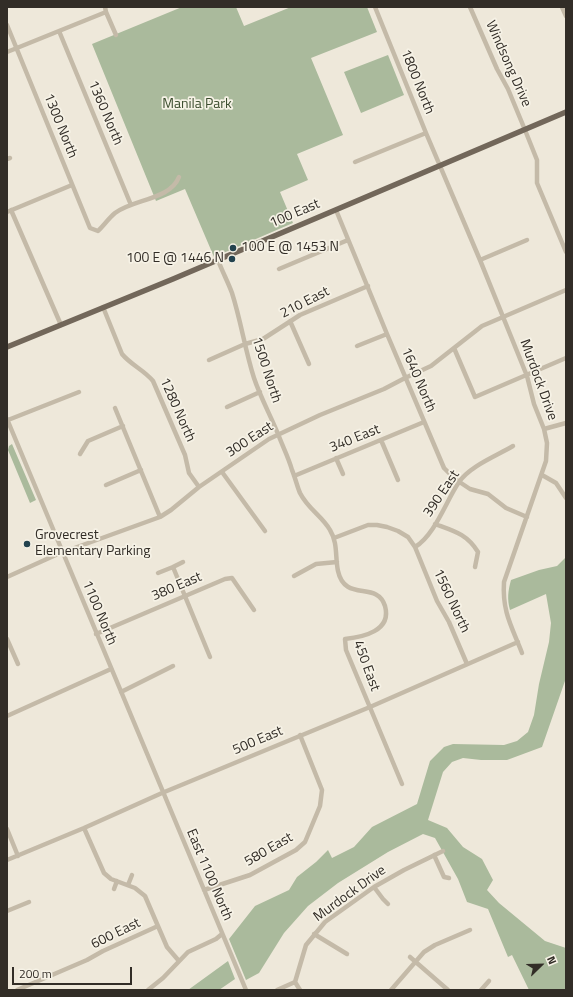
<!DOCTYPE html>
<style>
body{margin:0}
#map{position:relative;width:573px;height:997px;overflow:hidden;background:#eee8da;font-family:"Titillium Web",sans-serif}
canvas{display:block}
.frame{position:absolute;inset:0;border:8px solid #322d27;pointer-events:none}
.north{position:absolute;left:521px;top:945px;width:40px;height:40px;-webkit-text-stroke:3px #f6f2e6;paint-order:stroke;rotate:67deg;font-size:11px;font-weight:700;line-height:16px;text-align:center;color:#322d27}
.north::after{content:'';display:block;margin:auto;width:14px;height:18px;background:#322d27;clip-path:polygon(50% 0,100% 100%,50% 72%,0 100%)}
.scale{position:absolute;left:12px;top:967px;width:120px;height:18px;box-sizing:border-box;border:2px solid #322d27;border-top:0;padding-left:5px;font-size:12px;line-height:14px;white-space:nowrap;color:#322d27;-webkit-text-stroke:3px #f6f2e6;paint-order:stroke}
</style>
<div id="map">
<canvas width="573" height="997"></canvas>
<div class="frame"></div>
<div class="north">N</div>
<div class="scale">200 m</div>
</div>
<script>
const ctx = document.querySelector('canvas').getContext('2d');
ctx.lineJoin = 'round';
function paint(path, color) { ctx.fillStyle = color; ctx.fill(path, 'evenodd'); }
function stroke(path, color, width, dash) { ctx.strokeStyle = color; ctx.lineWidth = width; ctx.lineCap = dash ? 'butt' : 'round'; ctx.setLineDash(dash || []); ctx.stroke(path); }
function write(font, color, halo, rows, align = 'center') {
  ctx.font = font + ' "Titillium Web",sans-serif'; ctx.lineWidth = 3.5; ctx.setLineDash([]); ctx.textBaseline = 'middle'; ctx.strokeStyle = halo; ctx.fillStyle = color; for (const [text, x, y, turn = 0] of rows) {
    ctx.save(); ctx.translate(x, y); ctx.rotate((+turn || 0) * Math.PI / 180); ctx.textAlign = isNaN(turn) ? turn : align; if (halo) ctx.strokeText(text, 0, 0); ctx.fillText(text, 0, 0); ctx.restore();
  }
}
const green = new Path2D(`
 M182 7H236L244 26 291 7H367L377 32 311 58 343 135 297 154 308 180 280 192 293 223 214 257 185 189 156 201 92 44Z
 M388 55 404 95 361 113 344 72Z
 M12 444 36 500 30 503 8 450 9 446Z
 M566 557V678L542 747 507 760H481L463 758 452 762 443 772 428 820 447 828 463 847 482 859 493 880 487 890 499 903 545 941 566 948V990H529L512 955 508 957 488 909 467 902 458 879 435 838 423 834 388 852 338 883 308 906 284 933 259 973 246 980 229 939 255 906 289 890 297 877 316 862 328 850 332 858 354 847 372 827 417 804 430 761 444 747 453 744 504 745 517 741 528 732 534 715 539 684 549 642 551 623 546 594 510 610C507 599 508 591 511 580L539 570 557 566Z
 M228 961 235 979 219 990H188Z`);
const minor = new Path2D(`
 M105 7 106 12 116 35
 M375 7 426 133 480 260 527 376 534 404 544 429 547 443 546 461 504 582C502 612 512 627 522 653
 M470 7 497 69 508 89 525 130 537 160V183L566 252
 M562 7 566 16
 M7 25 90 228 98 231C104 225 109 218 115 213 133 199 170 200 179 177
 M59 31 131 205
 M7 52 106 12
 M7 159 10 158
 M355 162 426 133
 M11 210 61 325
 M336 210 387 334 444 468 455 479 470 489 488 494 506 508 527 517
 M7 212 72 185
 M218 260C222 271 228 282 232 293 241 321 245 350 254 378 261 399 272 418 280 439 284 449 289 459 292 470 295 477 297 486 300 493 308 509 322 516 330 530 338 543 335 557 338 571 345 603 377 580 385 606 392 631 363 637 345 639L346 650 402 784
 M480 260 527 240
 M279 269 348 240
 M103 307 122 354C131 365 144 370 153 381L185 455 189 473 199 487
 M290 321 309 364
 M357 346 387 334
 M454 348 475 397 566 358
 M209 360 245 344 263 339 300 315 368 286
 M227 407 260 392
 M115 408 160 517
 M7 419 246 990
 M8 420 79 392
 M544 429 566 423
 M381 440 398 480
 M80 454 88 441 123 426
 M336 458 343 474
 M222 472 265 531
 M542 475 556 483 566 498
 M294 476 424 422
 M106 485 141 470
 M435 524C454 531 467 534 478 552L475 567
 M334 538 368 525H377L387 527 398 531 408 537 415 547 437 601 449 622 467 664
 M415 547C435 535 446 501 459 482 470 466 496 456 513 446
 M183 562 173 567 210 657
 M158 573 173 567
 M294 576 316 564 337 562
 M7 577 58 554 160 517 171 510 199 487 269 439 320 415 384 389 405 378 431 366 482 326 566 290
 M96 634 225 579 232 578 254 610
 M7 639 18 664
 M121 692 173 666
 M7 716 111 669
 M84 828 104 873 111 879 135 888 145 896 167 947 179 961
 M7 829 18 856
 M434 855 444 877 449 878
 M7 860 84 828 162 793 370 707 518 642
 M128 885 132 875
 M374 887 383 899 388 904
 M114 889 117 881
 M204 890 250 875 296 850 305 842 320 806 322 790 300 735
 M7 911 29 902
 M314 934 347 954
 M410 957 448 990
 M295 982 300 990
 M17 990 87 960 103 951 158 926
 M148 990 163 978 188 952 216 939 222 934
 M277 990 295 982 306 945 325 922 374 887 404 870 443 851
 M391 990 424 952 435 945 470 930
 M481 990 489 981`);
const major = new Path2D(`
 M7 347 173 279 566 112`);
const markers = [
 [233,248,4,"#22424e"],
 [232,259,4,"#22424e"],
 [27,544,4,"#22424e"]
];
const streetNames = [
 ["Windsong Drive",508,64,66],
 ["1800 North",417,82,68],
 ["1360 North",105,113,67],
 ["1300 North",60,126,68],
 ["100 East",295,214,-23],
 ["210 East",305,303,-27],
 ["1500 North",266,370,72],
 ["1640 North",418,380,67],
 ["Murdock Drive",538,380,70],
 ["1280 North",177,410,66],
 ["340 East",355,439,-22],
 ["300 East",250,440,-33],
 ["390 East",442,494,-56],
 ["380 East",177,587,-23],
 ["1560 North",451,601,65],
 ["1100 North",99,613,67],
 ["450 East",366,666,70],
 ["500 East",258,741,-23],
 ["580 East",269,850,-30],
 ["East 1100 North",209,875,67],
 ["Murdock Drive",350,894,-36],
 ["600 East",116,934,-26]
];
const parkNames = [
 ["Manila Park",197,105]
];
const poiNames = [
 ["100 E @ 1453 N",241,248],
 ["100 E @ 1446 N",224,259,"right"],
 ["Grovecrest",35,536],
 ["Elementary Parking",35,552]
];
paint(green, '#aaba9c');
stroke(minor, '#c4baa8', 4.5);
stroke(major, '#72675a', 5.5);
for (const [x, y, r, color] of markers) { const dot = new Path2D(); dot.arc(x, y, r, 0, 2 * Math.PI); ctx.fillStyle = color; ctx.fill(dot); stroke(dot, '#f6f2e6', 1.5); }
write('14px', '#322d27', '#f6f2e6', streetNames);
write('14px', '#3b4d2e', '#f6f2e6', parkNames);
write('14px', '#322d27', '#f6f2e6', poiNames, 'left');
</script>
